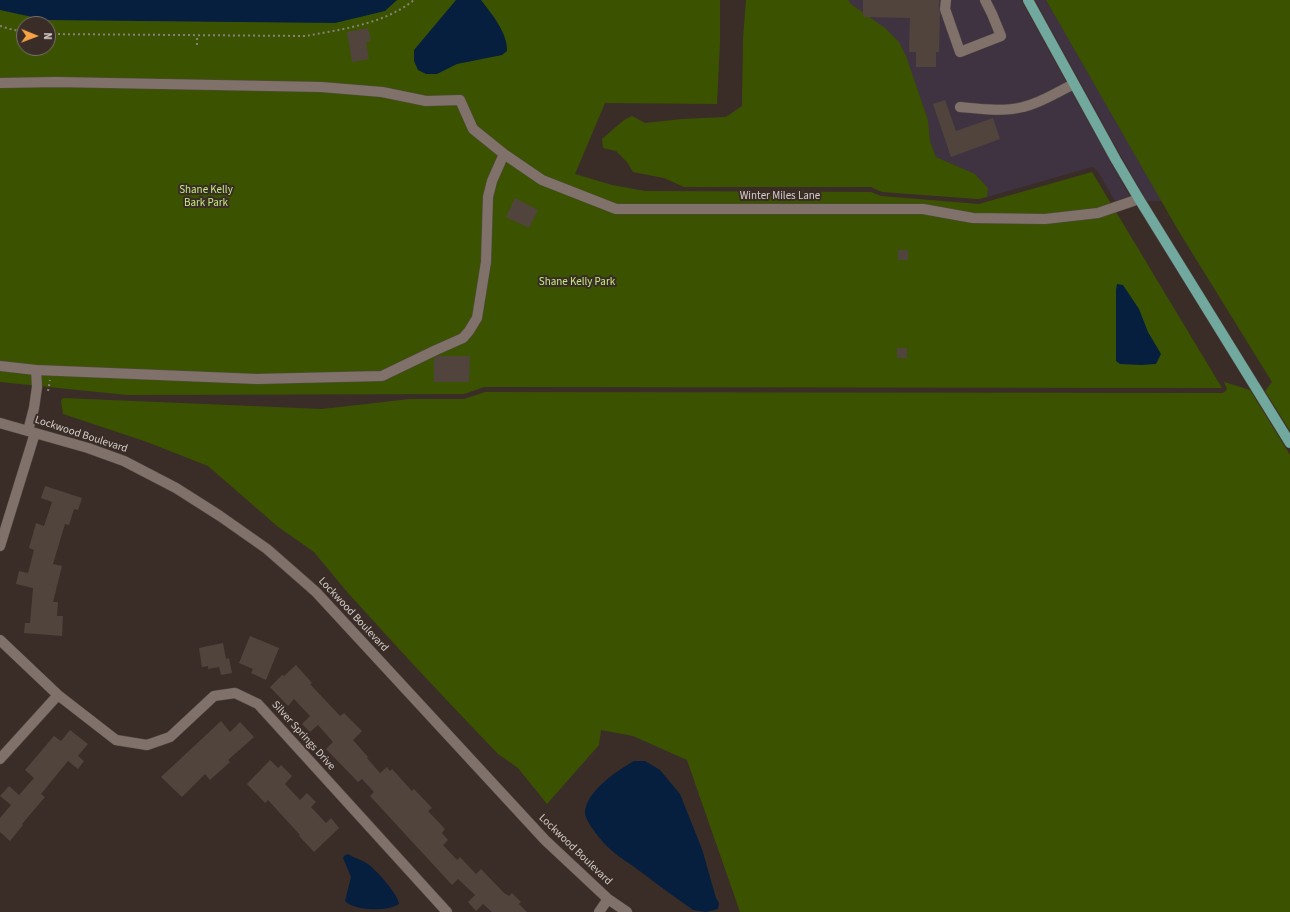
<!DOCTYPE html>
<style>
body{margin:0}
#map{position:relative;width:1290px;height:912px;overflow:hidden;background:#3a2d27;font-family:"Source Sans 3",sans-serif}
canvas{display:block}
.north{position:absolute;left:16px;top:16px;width:40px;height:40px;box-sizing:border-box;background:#3a2d27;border:1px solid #796e69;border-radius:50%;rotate:91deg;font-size:11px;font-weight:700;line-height:16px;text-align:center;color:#d7cfcb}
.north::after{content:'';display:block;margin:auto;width:14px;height:18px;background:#f5a345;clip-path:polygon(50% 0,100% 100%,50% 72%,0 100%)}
</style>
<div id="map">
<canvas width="1290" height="912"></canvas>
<div class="north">N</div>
</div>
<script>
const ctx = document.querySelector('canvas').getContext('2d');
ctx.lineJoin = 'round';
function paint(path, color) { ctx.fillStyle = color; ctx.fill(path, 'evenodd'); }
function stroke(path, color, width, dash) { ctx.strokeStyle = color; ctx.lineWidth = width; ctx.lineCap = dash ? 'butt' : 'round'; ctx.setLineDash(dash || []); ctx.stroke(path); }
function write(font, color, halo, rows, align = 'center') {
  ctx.font = font + ' "Source Sans 3",sans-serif'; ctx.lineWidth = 4; ctx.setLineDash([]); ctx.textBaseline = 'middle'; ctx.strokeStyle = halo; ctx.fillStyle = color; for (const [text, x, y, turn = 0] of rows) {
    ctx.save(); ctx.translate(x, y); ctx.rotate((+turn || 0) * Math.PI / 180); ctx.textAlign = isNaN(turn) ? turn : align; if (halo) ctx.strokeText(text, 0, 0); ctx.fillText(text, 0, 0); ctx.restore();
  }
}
const industrial = new Path2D(`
 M848 0H1021L1130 197 1115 201 1097 170 1092 167 987 197 988 188 975 174 936 157 930 141 928 120 912 74 867 16 851 4Z
 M1035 0H1046L1162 201H1147L1122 158Z`);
const green = new Path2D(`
 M0 0H720V43L717 104 605 103 575 174 612 185 645 191 871 192 881 196 979 204 1092 172 1222 388 484 387 464 394 127 395 0 382ZM24 24H48V48H24Z
 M746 0H848L851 4 885 28 899 42 906 56 928 120 930 141 936 157 975 174 988 188 987 197 978 199 882 192 871 187H684L664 178 633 172 627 162 616 151 603 148 602 139 624 120 632 116 645 123 682 119 726 117 742 106 743 39Z
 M1046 0H1290V431L1265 391 1272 382 1178 230Z
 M1224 382 1250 390 1290 455V912H740L687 760 633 736 601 730 599 745 547 804 518 768 498 754 457 711 410 661 348 593 314 552 277 526 208 466 147 442 63 414 61 401 63 398 322 409 410 399H464L485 392 1222 393 1225 392 1227 389Z`);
const water = new Path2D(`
 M0 0H397L385 11 335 23 46 20 0 10Z
 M456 0H481C491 13 508 33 507 51L502 55 457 64 437 74H426L418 70 414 61V50Z
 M1117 284 1123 285 1139 309 1148 332 1161 354 1156 364 1141 365 1120 364 1116 361V290Z
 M634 761H645L660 770 680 794 702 849 716 898 719 903 718 909 706 912 693 910C673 896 653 881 633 866 625 861 616 855 609 848 602 842 585 821 585 813 585 792 618 770 634 761Z
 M348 854C354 858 362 860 368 864 376 870 399 895 399 904 388 912 354 911 345 901L351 877 343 858 344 856Z`);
const building = new Path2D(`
 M863 0H939V8L940 13 939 52H936V67H916V52H909L910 18 863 17Z
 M368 28 371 41 366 42 369 59 352 62 347 32Z
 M945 100 956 131 993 118 1000 139 951 157 933 104Z
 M515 198 538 210 529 228 506 217Z
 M898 250H908V260H898Z
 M897 348H907V358H897Z
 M439 356H470L469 382H434V358Z
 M45 486 82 498 78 510 74 509 69 525 65 524 53 564 62 566 53 602H58L57 616H63L62 636 24 633 25 623H30L33 588 16 584 19 571 28 573 34 550 29 548 36 523 44 526 52 502 41 498Z
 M250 636 279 648 266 680 251 673 253 669 239 663Z
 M223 643 226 659 229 658 232 673 221 675 219 667 208 669V666L202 667 199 648Z
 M296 665 312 683 310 684 340 716 344 713 362 731 353 740 368 757 367 758 380 773 387 767 390 771 392 769 412 791 414 789 432 808 428 811 445 829 442 833 448 840 443 845 457 860 460 857 476 874 481 869 505 894H506L509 896 512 893 521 902 519 904 527 912H492L483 904 476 911 468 902 475 895 458 879 452 885 370 796 374 792 362 779 358 782 326 749 333 742 318 725 310 732 302 724 310 716 294 699 288 706 270 687 282 675 284 676Z
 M221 721 230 732 240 722 254 737 228 760 230 762 210 780 205 774 182 797 161 777Z
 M70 730 88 744 78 756 84 761 78 769 68 761 41 794 45 797 22 824 23 825 10 841 0 832V818L11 805 0 796 9 786 19 795 34 778 25 770 54 736 61 741Z
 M270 760 278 768 281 765 292 776 285 784 300 800 307 793 316 802 311 807 326 823 331 818 339 828 314 852 299 836 300 835 268 800 265 803 247 784Z`);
const path = new Path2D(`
 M0 26 10 29 24 32
 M48 34 306 36C343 29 384 24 414 0
 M197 45V35
 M48 391 50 380`);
const minor = new Path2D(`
 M946 0 945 9 960 52 1001 36 992 14 985 0
 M0 83 56 82 321 87 382 92 426 101 460 100 473 129 504 154 542 180 616 209H923L973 218 1045 219 1098 213 1139 199
 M960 107C981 109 1003 112 1023 107 1041 103 1057 92 1074 84
 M0 366 36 370 37 387 34 408 28 431
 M36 370 257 379 382 376 436 350 463 338 469 331 477 318 486 262 488 197 492 181 504 154
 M0 423 88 448 124 461 176 488 220 516 267 549 316 592 545 840 608 899 627 912
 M0 546 35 433
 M0 640 58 695 116 740 147 745 170 737 214 696 235 693 258 704 447 912
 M0 759 58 695
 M599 912 608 899`);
const major = new Path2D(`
 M1028 0 1116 160 1139 199 1290 443`);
const parkNames = [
 ["Shane Kelly",206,191],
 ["Bark Park",206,204],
 ["Shane Kelly Park",577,283]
];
const streetNames = [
 ["Winter Miles Lane",780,197],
 ["Lockwood Boulevard",81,435,18],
 ["Lockwood Boulevard",353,615,47],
 ["Silver Springs Drive",303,736,48],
 ["Lockwood Boulevard",575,850,44]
];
paint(industrial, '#403341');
paint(green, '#3b5301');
paint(water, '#061f3e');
paint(building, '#51443d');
stroke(minor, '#534944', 11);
stroke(major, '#534944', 11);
stroke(path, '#8a7f7a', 2, [2, 3]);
stroke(minor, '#80716b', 10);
stroke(major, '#72a99e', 10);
write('11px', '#c3ec81', '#3a2d27', parkNames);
write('11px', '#d7cfcb', '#3a2d27', streetNames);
</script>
